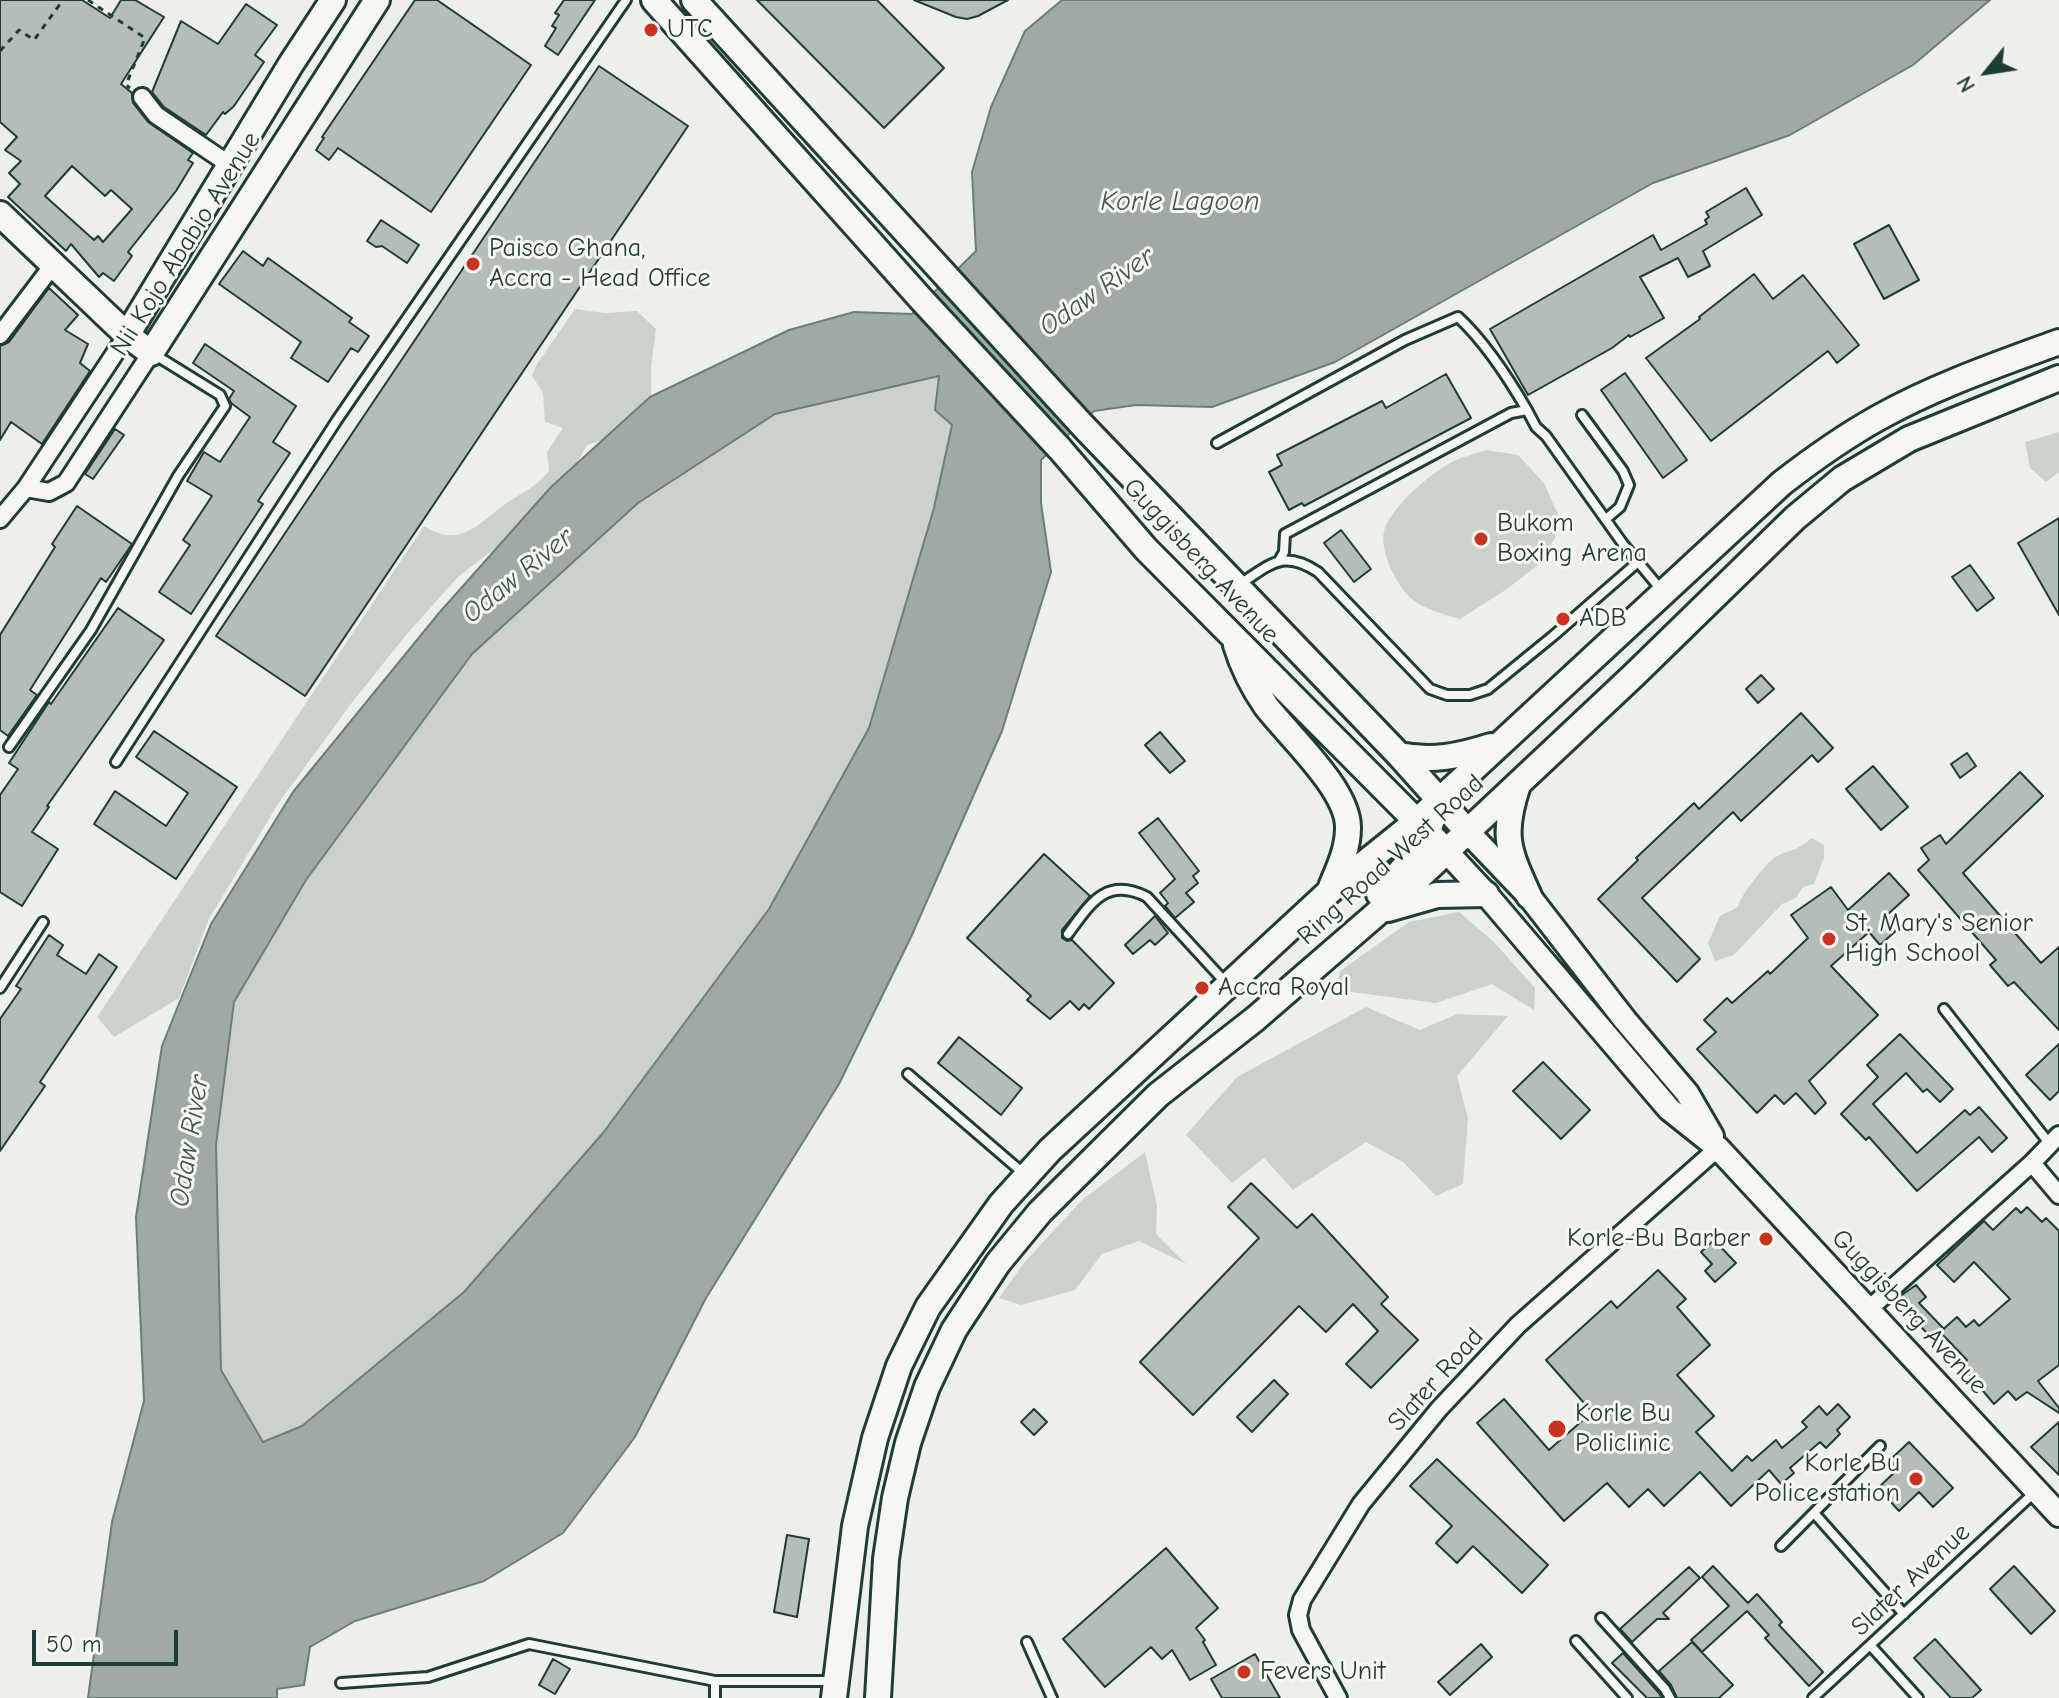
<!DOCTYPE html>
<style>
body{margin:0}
#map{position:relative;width:2059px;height:1698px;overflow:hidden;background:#edefea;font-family:"Comic Neue",sans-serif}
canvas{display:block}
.north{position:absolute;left:1947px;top:32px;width:80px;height:80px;-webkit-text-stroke:6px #f6f6f2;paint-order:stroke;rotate:240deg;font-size:22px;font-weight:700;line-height:32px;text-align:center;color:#1f3d34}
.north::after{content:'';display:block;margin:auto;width:28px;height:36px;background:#1f3d34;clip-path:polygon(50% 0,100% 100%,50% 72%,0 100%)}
.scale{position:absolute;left:32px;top:1630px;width:146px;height:36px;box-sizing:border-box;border:4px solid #1f3d34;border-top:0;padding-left:10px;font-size:24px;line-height:28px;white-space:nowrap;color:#1f3d34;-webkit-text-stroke:6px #f6f6f2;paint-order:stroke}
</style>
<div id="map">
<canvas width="2059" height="1698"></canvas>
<div class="north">N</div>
<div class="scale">50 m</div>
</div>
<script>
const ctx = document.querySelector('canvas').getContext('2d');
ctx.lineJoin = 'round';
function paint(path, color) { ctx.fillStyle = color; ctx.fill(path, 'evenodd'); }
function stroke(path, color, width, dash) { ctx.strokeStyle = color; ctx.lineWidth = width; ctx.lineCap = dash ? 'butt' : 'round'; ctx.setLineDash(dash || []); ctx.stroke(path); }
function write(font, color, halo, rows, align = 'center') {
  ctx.font = font + ' "Comic Neue",sans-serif'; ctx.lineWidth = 6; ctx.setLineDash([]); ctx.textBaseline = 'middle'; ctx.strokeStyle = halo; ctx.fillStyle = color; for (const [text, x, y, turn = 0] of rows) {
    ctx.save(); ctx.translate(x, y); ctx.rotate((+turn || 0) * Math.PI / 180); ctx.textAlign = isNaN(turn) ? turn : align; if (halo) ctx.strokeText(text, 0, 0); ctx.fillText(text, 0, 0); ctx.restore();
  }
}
const green = new Path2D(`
 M575 309 605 313 637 311 656 329 651 367V425L587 445 563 488 527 514 498 546 458 577 406 635 350 705 278 804 209 919 179 998 114 1037 97 1017 424 526C462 550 479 522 508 502 524 492 537 486 549 471L547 452 563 428 545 422 543 393 532 376 537 364Z
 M940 376 935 409 952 425 934 508 869 728 769 909 603 1133 464 1292 302 1426 263 1442 221 1370 216 1145 234 1002 307 880 472 654 638 503 775 414Z
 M2059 432V472L2046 482 2030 468 2025 442Z
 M1486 450 1518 455 1544 483 1558 515 1555 538 1538 565 1507 589 1460 619C1422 608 1407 604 1390 567 1385 554 1380 538 1386 525 1397 503 1429 474 1452 462 1462 457 1475 454 1486 450Z
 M1812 838 1824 845V857L1814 884 1803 887 1796 898 1782 904 1734 955 1715 961 1708 943 1720 916 1738 907C1739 897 1768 860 1777 856 1795 848 1796 851 1812 838Z
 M1459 912 1493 941 1535 988 1534 1010 1492 984 1436 1003 1336 990 1340 971 1409 922Z
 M1366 1007 1420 1030 1457 1014 1508 1016 1457 1076 1468 1118 1463 1184 1436 1196 1403 1162 1366 1142 1293 1190 1264 1158 1232 1183 1186 1135 1237 1077Z
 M1145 1152 1157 1206 1156 1234 1186 1264 1139 1241 1102 1254 1075 1290 1021 1305 999 1298 1024 1263 1082 1200Z`);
const water = new Path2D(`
 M1062 0H1990L1913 65 1790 135 1653 183 1335 362 1212 407 1136 405 1094 411 1041 460V503L1051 572 1002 731 911 937 839 1084 706 1298 635 1437 563 1533 484 1581 355 1621 310 1647 304 1685 277 1689V1698H88L112 1522 144 1401 136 1217 162 1046 211 924 293 792 439 613 551 487 650 397 789 330 854 312 912 314 976 251 972 172 991 107 1025 31ZM939 376 935 410 952 425 934 508 869 728 769 909 603 1133 464 1292 302 1426 263 1442 221 1370 216 1145 234 1002 306 880 472 654 638 503 775 414Z`);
const building = new Path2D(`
 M0 0H82L110 18 121 0H135L164 17 121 84 132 93 133 103 148 122 193 153 188 160 193 163 176 191 128 252 132 256 114 281 103 273 99 277 71 244 66 251 8 197 20 184 9 173 21 161 5 150 17 137 0 122ZM72 166 105 196 111 190 132 209 103 242 98 236 94 240 45 196Z
 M415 0H437L531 65 431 212 338 148 329 160 316 150 324 138 322 137Z
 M564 0H595L558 55 545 46 556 28 552 26 559 15 555 13Z
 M757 0H877L944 68 884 128Z
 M914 0H1008L978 16 967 19 956 17Z
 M246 4 277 25 255 55 264 62 234 106 225 114 223 112 206 135 164 107 152 92 181 21 218 44Z
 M599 66 688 126 305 696 216 636Z
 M1746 188 1762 215 1703 251 1710 266 1688 277 1678 258 1640 277 1664 318 1630 337 1629 335 1612 348 1528 395 1490 329 1653 235 1661 250 1707 224 1705 220 1709 217 1706 212Z
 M381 220 419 245 407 263 382 246 376 247 367 241Z
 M1889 225 1919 280 1884 299 1854 244Z
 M243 251 263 266 268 258 352 318 349 322 369 336 358 352 351 348 328 382 291 358 301 342 219 284Z
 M1754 274 1773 299 1803 275 1859 345 1837 363 1828 351 1711 441 1646 358 1700 319 1699 317Z
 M49 288 78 315 65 330 88 344 80 363 90 371 42 444 11 422 0 440V346L9 342Z
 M205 344 296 406 273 442 290 453 258 501 263 504 191 614 159 592 190 545 183 540 212 496 187 481 204 452 220 462 250 417 231 403 229 399 234 391 193 363Z
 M1625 373 1687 460 1663 478 1601 390Z
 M1446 374 1471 418 1304 506 1302 503 1289 510 1269 472 1282 465 1277 455 1382 401 1386 408Z
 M115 429 124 435 93 479 85 474Z
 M77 506 132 544 106 582 101 578 30 690 37 695 8 736 0 730V635L55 547 52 544Z
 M2059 518V615L2018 543Z
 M1341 530 1371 569 1354 582 1324 543Z
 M1970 565 1994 598 1977 611 1952 577Z
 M118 608 164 640 47 806 49 807 32 832 58 849 22 906 0 892V795L18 769 9 763 49 702 51 704Z
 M1761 675 1774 689 1758 703 1746 689Z
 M1801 713 1833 748 1818 762 1812 755 1741 821 1733 812 1642 898 1700 959 1677 982 1598 899 1638 860 1636 858 1694 803 1699 809Z
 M154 731 237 787 176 879 94 824 115 791 166 826 188 793 136 757Z
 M1160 732 1185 761 1170 773 1145 745Z
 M1967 753 1976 766 1960 778 1951 764Z
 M1873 766 1908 807 1881 830 1846 789Z
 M2020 772 2043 796 1963 873 2041 963 2059 947V1030L2014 982 2008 986 1990 965 1996 960 1918 870 1929 860 1921 848 1940 835 1946 844Z
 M1158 818 1199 871 1193 876 1198 883 1186 893 1194 902 1175 918 1165 906 1168 903 1160 893 1175 879 1139 833Z
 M1044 854 1090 896 1062 930V938L1067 941 1072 940 1114 983 1089 1009 1084 1004 1079 1010 1070 1001 1050 1019 1027 1000 1031 996 967 938Z
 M1889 873 1909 895 1887 915 1899 928 1880 945 1869 932 1831 966 1878 1015 1809 1081 1826 1103 1815 1114 1796 1093 1784 1104 1775 1095 1757 1113 1697 1049 1716 1032 1704 1020 1727 998 1732 1003 1768 971 1770 974 1808 938 1791 915 1831 887 1848 910Z
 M1155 916 1168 933 1155 945 1150 940 1133 954 1125 945Z
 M49 935 63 945 57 955 86 974 99 954 117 967 40 1082 45 1086 0 1151V1019L21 989 16 986Z
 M1900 1034 1953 1089 1940 1102 1927 1089 1923 1092 1906 1073 1873 1104 1917 1153 1965 1110 1970 1115 1979 1107 2007 1138 1992 1152 1979 1137 1917 1191 1869 1137 1866 1140 1841 1114 1878 1077 1867 1065Z
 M959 1037 1022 1088 1001 1115 938 1063Z
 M2059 1044V1091L2050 1100 2026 1075Z
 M1543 1062 1590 1110 1561 1139 1513 1091Z
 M1251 1183 1297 1228 1312 1214 1388 1297 1381 1304 1418 1340 1371 1388 1346 1364 1378 1331 1353 1304 1326 1332 1299 1306 1193 1415 1140 1362 1259 1238 1228 1207Z
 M2027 1207 2042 1222 2046 1218 2059 1231V1365L2038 1381 2059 1408V1413L2027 1392 2016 1400 2008 1391 1994 1404 1962 1366 1967 1360 1940 1332 1957 1317 1966 1327 1974 1320 1979 1326 2010 1299 1974 1262 1954 1282 1937 1265 1984 1221 1993 1230 2016 1208 2021 1213Z
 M1714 1240 1736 1263 1715 1282 1705 1271 1712 1264 1701 1252Z
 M1658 1270 1686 1299 1677 1307 1710 1345 1677 1375 1714 1416 1696 1432 1732 1471 1747 1456 1752 1461 1776 1440 1782 1448 1807 1427 1802 1422 1819 1406 1827 1415 1838 1404 1850 1417 1837 1430 1840 1434 1826 1448 1820 1442 1790 1468 1794 1473 1781 1484 1769 1470 1731 1506 1700 1472 1664 1506 1648 1489 1629 1507 1607 1483 1564 1521 1477 1423 1504 1399 1549 1450 1592 1412 1546 1360 1611 1301 1617 1308Z
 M1916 1285 1926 1297 1919 1303 1944 1329 1933 1340 1896 1299Z
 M1274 1380 1288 1394 1252 1432 1237 1417Z
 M1034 1409 1047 1422 1034 1435 1021 1422Z
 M2059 1422V1475L2031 1447Z
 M1909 1442 1953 1488 1933 1507 1919 1492 1899 1511 1878 1488 1898 1469 1890 1460Z
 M1437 1459 1548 1565 1522 1593 1473 1546 1457 1563 1436 1543 1452 1526 1410 1486Z
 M787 1535 809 1539 797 1617 774 1612Z
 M1166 1548 1218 1608 1196 1628 1205 1640 1203 1642 1216 1665 1190 1680 1172 1650 1162 1659 1151 1647 1105 1687 1063 1639Z
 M1713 1566 1748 1603 1757 1594 1782 1622 1779 1625 1823 1672 1809 1686 1765 1638 1769 1635 1747 1611 1702 1652 1691 1640 1729 1606 1702 1577Z
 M2014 1566 2055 1611 2031 1634 1990 1589Z
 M1689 1567 1700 1578 1663 1613 1669 1619H1657L1632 1642 1620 1629Z
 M1935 1639 1981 1690 1972 1698H1951L1914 1658Z
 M1692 1642 1733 1685 1719 1698H1677L1671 1685 1659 1671Z
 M1481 1644 1492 1657 1450 1695 1438 1682Z
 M1623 1653 1659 1693 1662 1698H1647L1612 1663Z
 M1255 1654 1280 1698H1222L1211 1679Z
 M553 1659 570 1669 555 1694 539 1685Z`);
const path = new Path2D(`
 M88 0 145 38 126 85 130 88
 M0 51 19 30 34 40 63 0`);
const lane = new Path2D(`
 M1582 415 1623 471 1629 485 1620 507 1606 519
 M1217 443 1405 340 1458 317C1484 341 1509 379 1527 410
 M1280 559 1284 552 1285 534 1511 413 1527 410 1536 427 1546 436 1623 544 1663 592
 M1240 584C1271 564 1283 549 1318 572L1430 689 1447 695H1470L1488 689 1553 636 1638 562
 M9 747 91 630 178 476 225 406 220 395 152 353
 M116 762 337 420 626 0
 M1068 934C1090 904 1106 876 1147 897L1225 982
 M0 988 43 922
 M1944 1009 2049 1143
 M908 1074 1023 1173
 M1814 1513 1904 1614
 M1781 1546 1880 1446
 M1601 1618 1665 1689 1670 1698
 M1576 1641 1627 1698
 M1027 1642 1052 1698
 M1870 1645 1918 1698
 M341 1683 428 1677 529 1644 715 1681H834
 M715 1698V1681
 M1813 1698 2036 1491`);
const street = new Path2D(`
 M142 97 156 115 230 165
 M0 335 53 265
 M26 488 49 492 66 483 151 353
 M0 519 26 488 127 335
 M2032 1163 2059 1195
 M1869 1309 2032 1163 2059 1135
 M1338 1698 1301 1630 1298 1615 1302 1600 1361 1504 1439 1409 1518 1325 1718 1148`);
const secondary = new Path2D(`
 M1467 831 1529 896 1625 1020 1687 1093 1712 1136
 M1446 851 1486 894 1669 1109 1718 1148 2059 1515`);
const primary = new Path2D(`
 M654 0 921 299 1060 449 1146 549 1446 851
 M694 0 1083 426 1399 755 1467 831
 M0 214 127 335 151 353 377 0
 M127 335 291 64 333 0
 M1236 645C1243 668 1252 686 1266 706 1288 735 1349 790 1348 828 1348 849 1339 868 1331 887
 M1399 755C1432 762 1460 756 1491 746
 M1518 785C1501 835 1508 850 1529 896
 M1379 894C1401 872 1423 849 1433 817
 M1388 909 1437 895 1486 894
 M834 1698 855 1526 875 1438 899 1366 928 1307 1001 1204 1050 1150 1330 891 1417 821 1782 483C1813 459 1844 437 1878 418 1935 386 1999 364 2059 342
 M878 1698 886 1559 895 1498 908 1443 927 1387 954 1330 998 1263 1040 1212 1158 1095 1255 1019 1419 877 1634 675 1795 518 1842 479 1909 439 2059 378`);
const markers = [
 [651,30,8,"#c8321e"],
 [473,264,8,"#c8321e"],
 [1481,539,8,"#c8321e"],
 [1563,619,8,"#c8321e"],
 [1829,939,8,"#c8321e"],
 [1202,988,8,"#c8321e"],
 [1766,1239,8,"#c8321e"],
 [1557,1429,10,"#c8321e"],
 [1916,1479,8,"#c8321e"],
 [1244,1672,8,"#c8321e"]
];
const poiNames = [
 ["UTC",667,30],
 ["Paisco Ghana,",489,249],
 ["Accra - Head Office",489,279],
 ["Bukom",1497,524],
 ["Boxing Arena",1497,554],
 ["ADB",1579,619],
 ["St. Mary's Senior",1845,924],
 ["High School",1845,954],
 ["Accra Royal",1218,988],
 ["Korle-Bu Barber",1750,1239,"right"],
 ["Korle Bu",1575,1414],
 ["Policlinic",1575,1444],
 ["Korle Bu",1900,1464,"right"],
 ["Police station",1900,1494,"right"],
 ["Fevers Unit",1260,1672]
];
const streetNames = [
 ["Nii Kojo Ababio Avenue",186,244,-58],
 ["Guggisberg Avenue",1201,561,47],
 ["Ring Road West Road",1391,860,-42],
 ["Guggisberg Avenue",1909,1312,47],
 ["Slater Road",1436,1380,-48],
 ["Slater Avenue",1911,1580,-43]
];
const waterNames = [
 ["Korle Lagoon",1180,202],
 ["Odaw River",1097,292,-35],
 ["Odaw River",518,576,-39],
 ["Odaw River",190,1141,-81]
];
paint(green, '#cbd2cc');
paint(water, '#9faaa4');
stroke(water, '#6c7e77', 2);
paint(building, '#b4bdb8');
stroke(building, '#1f3d34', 2);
stroke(lane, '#1f3d34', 14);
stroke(street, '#1f3d34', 22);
stroke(secondary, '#1f3d34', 28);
stroke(primary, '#1f3d34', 30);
stroke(path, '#1f3d34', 3, [6, 6]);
stroke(lane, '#f6f6f2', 8);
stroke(street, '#f6f6f2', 16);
stroke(secondary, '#f6f6f2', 22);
stroke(primary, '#f6f6f2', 24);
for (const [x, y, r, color] of markers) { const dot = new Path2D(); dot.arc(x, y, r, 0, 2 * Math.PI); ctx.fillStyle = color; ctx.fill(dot); stroke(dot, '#f6f6f2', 3); }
write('26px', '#1f3d34', '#f6f6f2', poiNames, 'left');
write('26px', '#1f3d34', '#f6f6f2', streetNames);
write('italic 28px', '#3f5850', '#f6f6f2', waterNames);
</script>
